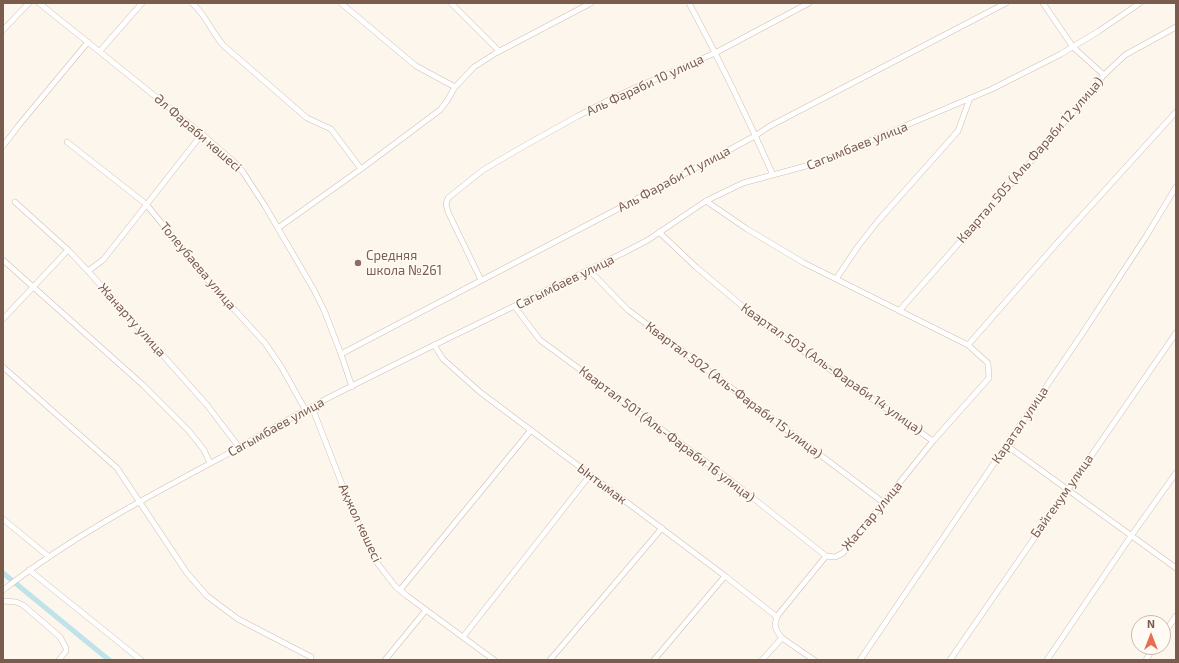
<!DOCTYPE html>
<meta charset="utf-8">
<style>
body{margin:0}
#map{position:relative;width:1179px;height:663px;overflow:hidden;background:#fdf6ec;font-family:"Exo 2",sans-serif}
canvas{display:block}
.frame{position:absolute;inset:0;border:4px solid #7a5c4d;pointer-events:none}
.north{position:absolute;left:1131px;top:615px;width:40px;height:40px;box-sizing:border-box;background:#fffaf3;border:1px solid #cabbb1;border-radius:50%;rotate:0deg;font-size:11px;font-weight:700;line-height:16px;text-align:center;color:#7a5c4d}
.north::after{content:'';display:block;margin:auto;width:14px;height:18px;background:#e76f51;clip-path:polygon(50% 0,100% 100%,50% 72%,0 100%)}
</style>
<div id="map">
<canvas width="1179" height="663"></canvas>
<div class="frame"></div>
<div class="north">N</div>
</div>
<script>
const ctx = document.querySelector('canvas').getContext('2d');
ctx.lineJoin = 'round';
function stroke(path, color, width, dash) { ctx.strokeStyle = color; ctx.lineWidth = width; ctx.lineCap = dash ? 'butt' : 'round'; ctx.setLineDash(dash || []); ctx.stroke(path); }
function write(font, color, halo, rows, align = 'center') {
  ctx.font = font + ' "Exo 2",sans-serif'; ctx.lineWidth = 3; ctx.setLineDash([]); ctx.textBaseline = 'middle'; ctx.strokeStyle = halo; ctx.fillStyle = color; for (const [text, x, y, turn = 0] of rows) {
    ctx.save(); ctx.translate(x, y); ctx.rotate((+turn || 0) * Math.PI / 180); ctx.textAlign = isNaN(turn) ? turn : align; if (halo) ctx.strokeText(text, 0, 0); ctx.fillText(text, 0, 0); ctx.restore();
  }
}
const canal = new Path2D(`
 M3 573 109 660`);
const minor = new Path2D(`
 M39 3 202 134 234 162 243 172 265 206 314 290 324 310 341 354 352 387
 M192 3C207 16 211 32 224 46L307 118 331 129 361 169
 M341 3 416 66 455 87 474 67 496 53 591 3
 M451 3 499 51
 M689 3C719 59 747 116 773 175
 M1043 3 1073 47 1104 75
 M3 30 29 3
 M100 51 142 3
 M67 142 146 204 212 285 265 343 282 368 306 411
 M3 146 19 125 88 42
 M706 201 747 229 804 263 968 345 988 363 989 378 933 441 843 553 835 557 826 556 778 615C773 624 775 630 782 638L762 660
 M15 202 68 250 88 271 207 405 239 447
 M278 228 361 169 440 110 447 101 455 87
 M659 232 696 267 760 321 933 441
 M3 260 143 385 189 431 204 450 210 463
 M589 270 628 310 884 503
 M88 271 103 260 202 134
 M836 279 859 245 878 221 958 131 970 98
 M481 280 448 212 446 204 448 198 483 170 524 146 578 116 619 95 715 53 809 3
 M515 307 540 340 729 479 826 556
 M899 311 1026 167 1104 75 1125 55 1176 27
 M3 319 68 250
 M434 345 443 359 480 392 725 576 777 617
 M968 345 1058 242 1176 112
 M341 354C479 281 618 210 755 136L770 126 1006 3
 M3 367 117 468 187 573 207 596 238 619 311 657
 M312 407 352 510 378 564 395 586 407 596 494 660
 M1006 445 1176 568
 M3 519 48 556
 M29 570 141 660
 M3 590C71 537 147 497 222 457 257 437 292 417 328 398 426 348 526 301 625 252L648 240 706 201 743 183 817 163 992 89 1061 54 1099 31 1140 3
 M400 590 531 430
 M3 601 16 602 23 605 60 637 66 648V651L59 660
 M1163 635 1176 616
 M463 637 590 475
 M782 638 814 660
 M385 660 426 610
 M550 660 662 528
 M654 660 725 576
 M860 660 1082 334 1145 238 1176 187
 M950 660 1176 333
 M1047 660 1131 536 1176 473
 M1146 660 1154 647`);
const markers = [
 [358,263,4,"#8d6e63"]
];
const streetNames = [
 ["Аль Фараби 10 улица",645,85,-25],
 ["Әл Фараби көшесі",198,133,41],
 ["Сагымбаев улица",857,146,-22],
 ["Квартал 505 (Аль Фараби 12 улица)",1030,160,-49],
 ["Аль Фараби 11 улица",674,179,-28],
 ["Толеубаева улица",198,266,50],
 ["Сагымбаев улица",565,282,-26],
 ["Жанарту улица",132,320,48],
 ["Квартал 503 (Аль-Фараби 14 улица)",832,369,35],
 ["Квартал 502 (Аль-Фараби 15 улица)",734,390,37],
 ["Каратал улица",1020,425,-56],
 ["Сагымбаев улица",276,427,-29],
 ["Квартал 501 (Аль-Фараби 16 улица)",667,434,37],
 ["Ынтымак",602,484,37],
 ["Байгекум улица",1062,496,-55],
 ["Жастар улица",872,516,-50],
 ["Ақжол көшесі",360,523,65]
];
const educationNames = [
 ["Средняя",366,256],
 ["школа №261",366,271]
];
stroke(canal, '#bfe3e8', 5);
stroke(minor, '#d1beb0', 6);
stroke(minor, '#fff', 5);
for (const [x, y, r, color] of markers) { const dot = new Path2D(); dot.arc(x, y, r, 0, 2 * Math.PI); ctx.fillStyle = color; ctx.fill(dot); stroke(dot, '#fffaf3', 1.5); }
write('13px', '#7a5c4d', '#fffaf3', streetNames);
write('13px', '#785e54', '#fffaf3', educationNames, 'left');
</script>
